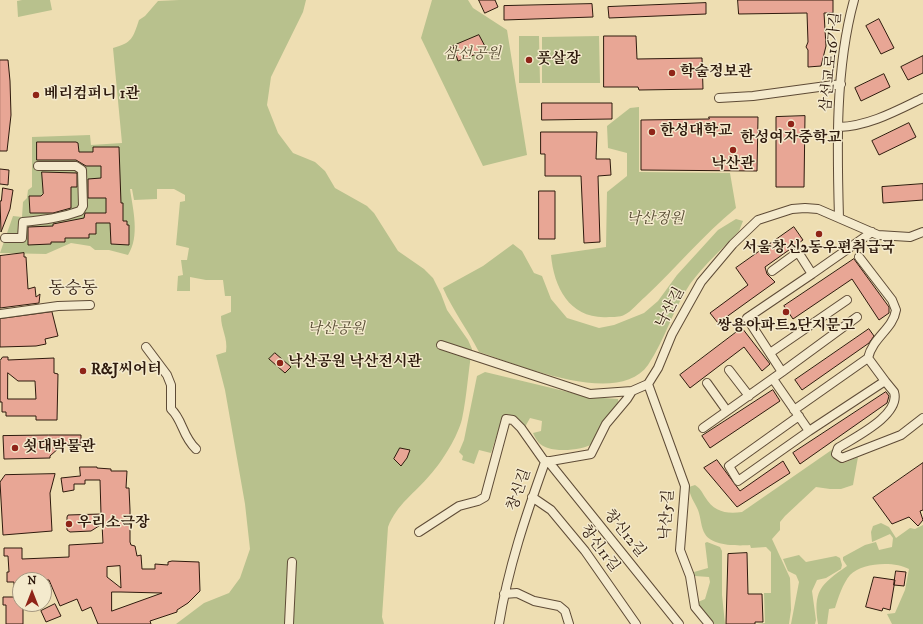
<!DOCTYPE html>
<meta charset="utf-8">
<style>
body{margin:0}
#map{position:relative;width:923px;height:624px;overflow:hidden;background:#eedeb2;font-family:"IM FELL DW Pica",serif}
canvas{display:block}
.north{position:absolute;left:12px;top:572px;width:40px;height:40px;box-sizing:border-box;background:#f4eacd;border:1px solid #a59780;border-radius:50%;rotate:0deg;font-size:11px;font-weight:700;line-height:16px;text-align:center;color:#2e1a0d}
.north::after{content:'';display:block;margin:auto;width:14px;height:18px;background:#8f2418;clip-path:polygon(50% 0,100% 100%,50% 72%,0 100%)}
</style>
<div id="map">
<canvas width="923" height="624"></canvas>
<div class="north">N</div>
</div>
<script>
const ctx = document.querySelector('canvas').getContext('2d');
ctx.lineJoin = 'round';
function paint(path, color) { ctx.fillStyle = color; ctx.fill(path, 'evenodd'); }
function stroke(path, color, width, dash) { ctx.strokeStyle = color; ctx.lineWidth = width; ctx.lineCap = dash ? 'butt' : 'round'; ctx.setLineDash(dash || []); ctx.stroke(path); }
function write(font, color, halo, rows, align = 'center') {
  ctx.font = font + ' "IM FELL DW Pica","Noto Serif KR",serif'; ctx.lineWidth = 3; ctx.setLineDash([]); ctx.textBaseline = 'middle'; ctx.strokeStyle = halo; ctx.fillStyle = color; for (const [text, x, y, turn = 0] of rows) {
    ctx.save(); ctx.translate(x, y); ctx.rotate((+turn || 0) * Math.PI / 180); ctx.textAlign = isNaN(turn) ? turn : align; if (halo) ctx.strokeText(text, 0, 0); ctx.fillText(text, 0, 0); ctx.restore();
  }
}
const green = new Path2D(`
 M22 0H50L52 10 18 17 17 1Z
 M179 0H306L303 12 271 77 267 105 278 133 293 153 315 162 325 171 335 188 367 206 374 213 398 251 424 269 433 278 441 294 447 310 468 340 472 349C468 372 467 396 462 419 458 436 442 462 430 475 415 493 397 504 388 527L382 617 384 624H176L204 603 229 593 240 578 250 549 245 504 225 390 216 355 226 352C228 337 221 330 221 316L231 312V296H225L223 280H206L190 277V291H177L178 276 183 275 181 260H187L189 248 176 245 180 202 185 201V195L174 189H157V199L134 200 132 189H130C133 210 140 236 128 255L109 250H95L90 246 71 243 46 254 0 253 13 216 22 217 23 202 27 198 28 190 32 187V137L90 135 91 145 122 143 113 48C132 43 133 38 139 20L145 16 158 1Z
 M432 0H468L473 8 507 30 527 155 483 166 421 38Z
 M519 36H539L540 83H519Z
 M599 36 600 83H542V37Z
 M639 107V172L730 173 736 208C703 235 676 268 645 297 639 302 631 312 624 315 620 317 613 317 609 317 571 320 554 289 551 255L606 247 607 192 627 176V153L608 148 607 126 630 108Z
 M736 219 743 221 739 231C723 248 704 265 690 284 673 309 665 340 648 365 618 408 517 364 479 352 468 330 453 311 443 288L483 266 513 244 522 251 534 273 542 276 551 299 567 318 599 328 614 325 644 313 658 301 677 275 718 230Z
 M485 372 589 397 618 399 619 406 594 443C584 450 560 452 548 448 540 446 536 440 533 433L541 431 542 421 530 418 525 427 515 417 507 414 502 419 491 453 479 450 474 464 462 460 463 456 459 452 464 440 477 376Z
 M833 449 834 456 838 461 844 463 858 457 853 485 841 489H830L816 487 785 516 780 522V530L772 539 790 578 791 610 789 624H757L765 623 764 593H771V552L766 547 751 548 750 545C738 546 712 546 705 534 701 528 701 518 698 510 695 503 689 495 689 487L695 485C700 488 702 492 705 497 714 512 726 514 742 512Z
 M881 523 889 527 896 538 910 528 915 529 923 525V624H892L887 614 895 613 905 590 909 569C895 561 862 562 850 575 843 583 838 598 835 608L829 609 827 624H818C813 591 820 585 847 566L843 560V557L865 545 876 542 879 550 892 547 893 538 890 534 872 542 871 532 873 526Z
 M707 542 720 547 722 551V595L725 624H710L699 608 698 602 705 599 710 582 709 577 695 576 694 572 708 568 705 543Z
 M799 555 806 562 836 556 840 558 842 565 841 569 826 578 817 580 812 591 816 620 815 624H791L799 582 796 575 788 571 783 559Z`);
const building = new Path2D(`
 M479 0H495L498 7 485 13Z
 M738 0H833V13H824L826 46 821 66 808 67V50L806 47 808 42 807 13 739 14Z
 M706 3V14L609 18 608 7Z
 M592 4 593 17 504 20V6Z
 M879 19 894 48 881 54 866 26Z
 M479 35 487 50 458 61 453 46Z
 M604 36H636L637 59 702 58 703 89 639 90 638 87H604Z
 M923 56V73L908 80 901 67Z
 M0 60H8L10 81 11 115 7 151H0Z
 M884 74 890 87 861 101 855 88Z
 M542 103H612V119L542 120Z
 M805 116 804 187H776V117Z
 M709 117H758L757 171 641 170V120L709 119Z
 M909 123 916 137 879 155 872 141Z
 M541 132H597L596 159H610L611 175 598 176 600 242 584 243 581 176H545V154H541Z
 M37 142H76L78 143 79 152H93V147H119L121 203H123V221H127V225H129V245L111 244 110 223H96V234H89V238H65V242H51V244L28 245V227L53 226V224L84 218 85 213H106V198H88V179L101 178V166H86L76 160H37Z
 M0 169 9 170 8 185 0 184Z
 M42 172 77 173V187H71V208L53 213H30L29 196H41L43 194Z
 M923 184V200L883 203 882 187Z
 M3 188 13 190 10 209 1 232 0 201H1Z
 M539 191H555V239H539Z
 M794 227 803 240 765 267 767 274 775 282 718 323 710 313 748 285 736 268Z
 M24 253V257H26L28 289 35 287 36 297 40 294 39 303 0 308V256Z
 M854 259 889 307V313L879 320 852 279 793 319 784 306Z
 M52 312 58 336 45 339 46 344 36 346 0 347V319Z
 M742 328 770 364 762 371 744 347 690 388 680 375Z
 M869 329 874 336 869 343 802 390 795 380Z
 M275 353 291 367 285 373 269 359Z
 M3 357H8V360L54 358V373L58 374 57 420H36V416H6V412H2V402H0V361ZM8 373 18 381H35L36 399H8Z
 M773 390 780 401 710 448 702 436Z
 M886 392 889 396 887 403 800 464 793 453Z
 M49 435H81V443L60 444V447L50 456V458L4 459 3 436Z
 M400 448 410 450 407 458 401 466 394 459Z
 M717 460 740 491 783 461 790 473 737 507 704 468Z
 M923 463V510L920 511 923 520 918 526 909 517 892 524 873 498Z
 M80 467H97V468L111 469V471H127L126 488H129L130 510V542L131 545 135 546 137 556 141 555 142 569H155V564L168 565V562L172 561 199 562 200 591 188 603 177 610V612L150 621 151 624H98L91 607 82 611 77 599 60 606 49 580H20V604H23V624H6V605H3V597H14V582H7V572H9L8 556H4V548H22V559L69 557V545L103 543 102 524 91 531 70 532 67 530V517L68 515 101 514 100 480H85V484H74V490L63 492 61 478 80 476ZM120 566 121 588 107 577V567ZM112 592H121L162 593 112 611Z
 M55 474 50 493 52 531 3 535 0 482 5 475Z
 M747 553 748 594H762L763 622H755V624H726L728 554Z
 M896 571 906 572 904 586 894 585Z
 M874 577 895 580 890 610 883 608 882 611 866 607Z
 M55 604 61 616 46 622 41 611Z`);
const minor = new Path2D(`
 M719 98 753 96 841 84
 M839 127C869 126 896 111 923 98
 M839 218C837 148 835 69 854 0
 M5 238H22L23 222C43 220 61 218 80 211L83 206 82 170 76 166H38
 M859 257 892 300 896 310C893 329 873 337 868 358
 M772 271 798 252 812 274 872 232
 M0 314 58 306 90 305
 M441 345 590 394 632 391 648 384 658 368 672 334 701 282 733 244 758 220 792 209 805 208 818 209 878 235 910 237 923 232
 M146 347 167 375 171 385V409C183 420 182 436 196 449
 M770 353 847 300
 M729 370 749 396
 M782 372 857 317
 M773 379 809 431 885 381 894 392C901 415 855 437 838 448L836 454 842 458 901 435 923 418
 M707 383 727 411
 M648 384 685 486 680 550 690 576 695 607 709 624
 M794 410 868 358 885 381
 M799 416 729 466 738 481 809 431
 M703 428 782 372 747 318 812 274
 M548 461 679 624
 M532 497 551 510 585 551 636 624
 M419 532 459 506 478 501 485 497 506 419 513 420 521 428 545 462
 M504 594 517 593 534 601 559 606 565 611 569 624
 M289 624 292 562
 M499 624C508 568 526 515 545 462L591 454 606 424 627 399 632 391`);
const markers = [
 [529,60,4,"#8f2418"],
 [672,73,4,"#8f2418"],
 [36,95,4,"#8f2418"],
 [791,124,4,"#8f2418"],
 [652,132,4,"#8f2418"],
 [733,150,4,"#8f2418"],
 [819,234,4,"#8f2418"],
 [786,312,4,"#8f2418"],
 [280,363,4,"#8f2418"],
 [83,371,4,"#8f2418"],
 [15,448,4,"#8f2418"],
 [69,524,4,"#8f2418"]
];
const parkNames = [
 ["삼선공원",472,55],
 ["낙산정원",655,220],
 ["낙산공원",336,330]
];
const poiNames = [
 ["풋살장",537,60],
 ["학술정보관",680,73],
 ["베리컴퍼니 1관",44,95],
 ["한성대학교",660,132],
 ["한성여자중학교",791,139,"center"],
 ["낙산관",733,165,"center"],
 ["서울창신2동우편취급국",819,249,"center"],
 ["쌍용아파트2단지문고",786,327,"center"],
 ["낙산공원 낙산전시관",288,363],
 ["R&J씨어터",91,371],
 ["쇳대박물관",23,448],
 ["우리소극장",77,524]
];
const streetNames = [
 ["삼선교로16가길",832,62,-84],
 ["낙산길",671,308,-62],
 ["창신길",520,490,-71],
 ["낙산5길",668,515,-86],
 ["창신12길",624,534,51],
 ["창신11길",599,549,53]
];
const quarterNames = [
 ["동숭동",73,289]
];
paint(green, '#b8c18d');
paint(building, '#e8a695');
stroke(building, '#2e1a0d', 1);
stroke(minor, '#5e4b36', 10);
stroke(minor, '#f4eacd', 8);
for (const [x, y, r, color] of markers) { const dot = new Path2D(); dot.arc(x, y, r, 0, 2 * Math.PI); ctx.fillStyle = color; ctx.fill(dot); stroke(dot, '#f4eacd', 1.5); }
write('italic 15px', '#574c33', '#f4eacd', parkNames);
write('bold 15px', '#2e1a0d', '#f4eacd', poiNames, 'left');
write('15px', '#2e1a0d', '#f4eacd', streetNames);
write('17px', '#2e1a0d', '#f4eacd', quarterNames);
</script>
